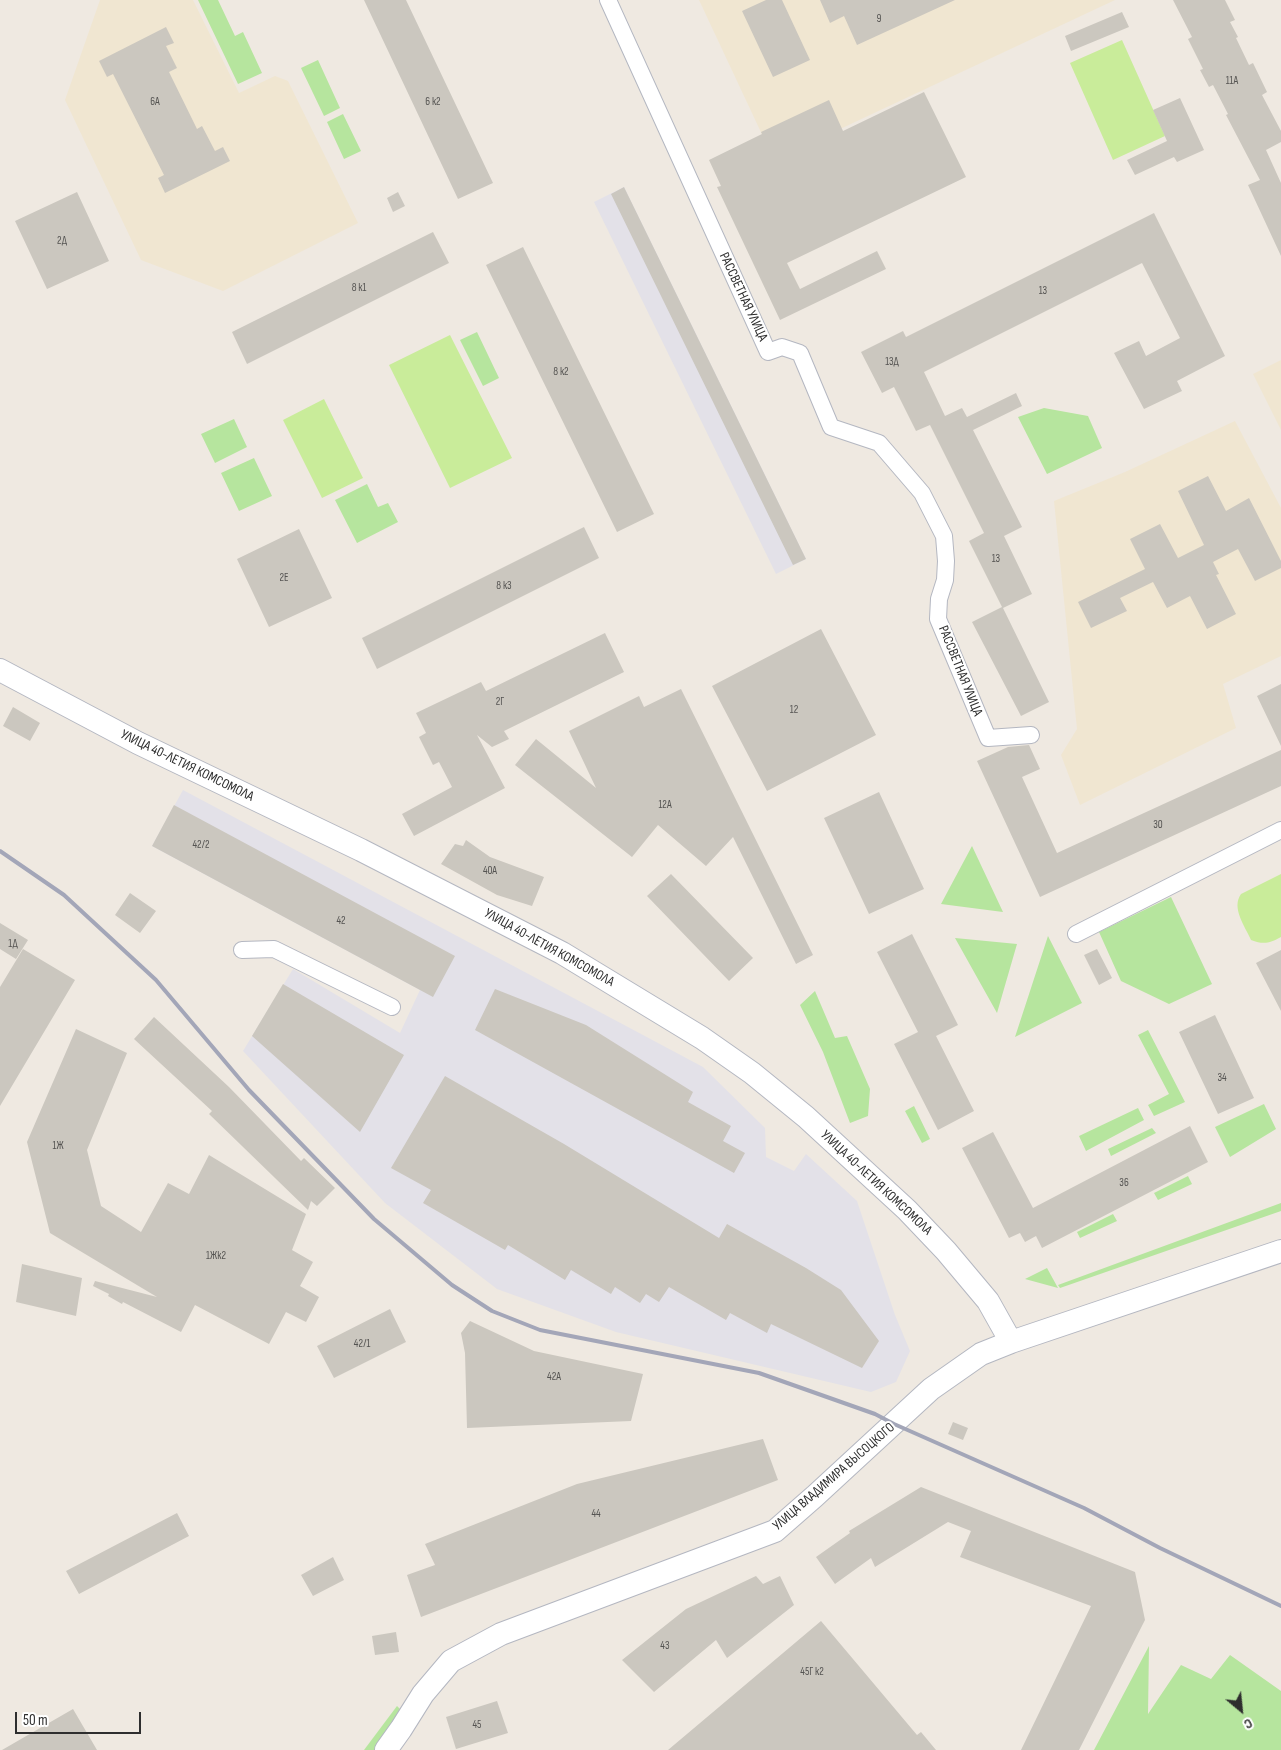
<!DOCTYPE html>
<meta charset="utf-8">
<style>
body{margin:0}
#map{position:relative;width:1281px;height:1750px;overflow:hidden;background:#efe9e1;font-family:"Sofia Sans Condensed",sans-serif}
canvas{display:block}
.north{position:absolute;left:1216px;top:1685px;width:50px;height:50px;-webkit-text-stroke:4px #fff;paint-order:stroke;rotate:152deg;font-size:14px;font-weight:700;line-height:20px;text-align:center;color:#2e2e2e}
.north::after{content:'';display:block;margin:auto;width:18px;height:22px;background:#2e2e2e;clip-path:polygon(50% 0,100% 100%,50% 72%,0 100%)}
.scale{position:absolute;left:15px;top:1712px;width:126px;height:22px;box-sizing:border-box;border:2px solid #2e2e2e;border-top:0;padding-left:6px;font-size:15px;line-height:18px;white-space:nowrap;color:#2e2e2e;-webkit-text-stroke:4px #fff;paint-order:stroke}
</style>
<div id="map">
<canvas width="1281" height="1750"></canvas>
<div class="north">С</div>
<div class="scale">50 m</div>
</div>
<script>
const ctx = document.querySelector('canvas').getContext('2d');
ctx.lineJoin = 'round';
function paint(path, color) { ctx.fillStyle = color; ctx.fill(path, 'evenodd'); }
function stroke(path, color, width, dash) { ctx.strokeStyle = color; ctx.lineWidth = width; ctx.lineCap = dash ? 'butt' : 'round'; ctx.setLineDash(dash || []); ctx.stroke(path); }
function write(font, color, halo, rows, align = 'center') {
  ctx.font = font + ' "Sofia Sans Condensed",sans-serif'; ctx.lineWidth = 4; ctx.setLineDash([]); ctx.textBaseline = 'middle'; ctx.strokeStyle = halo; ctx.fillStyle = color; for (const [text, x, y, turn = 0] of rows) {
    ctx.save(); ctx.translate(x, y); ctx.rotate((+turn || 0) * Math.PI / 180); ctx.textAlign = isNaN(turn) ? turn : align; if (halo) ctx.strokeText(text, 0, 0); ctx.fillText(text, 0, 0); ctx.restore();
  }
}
const industrial = new Path2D(`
 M624 187 806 559 776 574 594 202Z
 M183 790 703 1067 765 1128 766 1157 794 1171 806 1154 857 1201 895 1315 910 1351 896 1382 871 1392 616 1332 497 1289 385 1203 243 1051 293 969 400 1033 420 990 152 846Z`);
const education = new Path2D(`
 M100 0H193L239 93 275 76 288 81 358 223 223 291 141 260 65 100Z
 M699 0H1115L774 160Z
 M1281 360V430L1253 374Z
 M1235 421 1281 508V656L1223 684 1236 728 1080 805 1061 755 1077 729 1054 501 1125 472Z`);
const green = new Path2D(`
 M198 0H218L235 36 243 32 262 73 238 84Z
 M318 60 340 108 324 116 301 68Z
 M343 114 361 151 344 159 327 122Z
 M477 332 499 378 483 386 460 340Z
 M1044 408 1088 416 1102 448 1047 474 1018 417Z
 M234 419 247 447 215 463 201 434Z
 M254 458 272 496 239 511 221 473Z
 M367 484 378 507 388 503 398 522 357 543 335 500Z
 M972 846 1003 912 941 904Z
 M1171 897 1212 984 1169 1004 1121 981 1099 932Z
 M1048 936 1082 1003 1015 1037Z
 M955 938 1017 944 997 1013Z
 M815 991 835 1038 847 1036 870 1089 868 1116 850 1123 823 1052 800 1005Z
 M1148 1030 1185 1102 1154 1116 1148 1105 1169 1094 1138 1035Z
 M1264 1104 1276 1129 1230 1157 1215 1127Z
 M914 1106 930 1139 922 1143 905 1111Z
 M1138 1108 1144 1120 1086 1151 1079 1136Z
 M1152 1128 1156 1133 1111 1156 1108 1149Z
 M1188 1176 1192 1184 1158 1200 1154 1193Z
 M1281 1203V1211L1060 1288 1058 1285Z
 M1113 1214 1117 1221 1080 1238 1077 1232Z
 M1047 1268 1058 1288 1025 1279Z
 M1149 1646 1148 1714 1181 1665 1211 1679 1230 1655 1281 1691V1750H1094Z
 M397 1706 405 1714 377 1750H364Z`);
const pitch = new Path2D(`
 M1122 40 1165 136 1113 160 1070 63Z
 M450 335 512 458 450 488 389 365Z
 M324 399 363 478 322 498 283 420Z
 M1281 874V937C1270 943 1264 945 1251 940 1245 926 1231 908 1241 894Z`);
const building = new Path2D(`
 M364 0H406L493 183 458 199Z
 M766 0H782L810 60 773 77 742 11Z
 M820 0H955L857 45 844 16 830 23Z
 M1173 0H1225L1235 20 1230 22 1238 37 1236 38 1249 65 1253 63 1267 92 1262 95 1281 131V142L1266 150 1281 183V256L1248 185 1260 180 1226 115 1228 114 1213 85 1209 87 1200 70 1203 69 1188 39 1192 37Z
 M1122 12 1129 27 1071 51 1065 36Z
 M166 27 174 43 166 46 177 68 169 72 197 129 202 126 215 151 223 147 230 161 165 193 158 178 164 175 113 74 107 77 99 61Z
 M924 92 966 177 787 263 800 289 877 251 886 269 780 320 717 187 721 186 709 160 762 134 761 132 829 100 843 131Z
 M1180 98 1204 150 1177 162 1174 157 1135 175 1127 160 1167 141 1153 110Z
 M624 187 806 559 793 565 611 194Z
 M77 192 109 261 47 289 15 221Z
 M398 192 405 206 393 212 387 198Z
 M1154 213 1225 356 1177 381 1182 391 1144 409 1114 353 1139 341 1146 356 1180 338 1142 263 924 372 945 416 962 408 967 417 1016 393 1022 406 973 430 1022 527 1004 536 1032 594 1003 608 1049 702 1021 716 972 622 1002 607 969 541 984 533 930 425 916 431 894 387 882 393 861 352 903 331 906 337Z
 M433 232 449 263 247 364 232 332Z
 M523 247 654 514 617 532 486 265Z
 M1208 476 1226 511 1249 498 1281 561V568L1255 581 1238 549 1213 562 1219 574 1216 575 1236 614 1207 629 1190 596 1167 608 1153 582 1120 598 1127 611 1091 628 1078 602 1145 569 1130 539 1160 524 1178 558 1204 545 1178 491Z
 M584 527 599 558 377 669 362 638Z
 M299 529 332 598 269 627 237 559Z
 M821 629 876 735 767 791 712 686Z
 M605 633 624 672 504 731 509 739 492 747 477 735 505 788 414 836 402 814 452 787 439 762 433 765 419 737 426 733 416 713 481 682 486 691Z
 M1281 684V746L1257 696Z
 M681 689 813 955 796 964 733 837 706 866 658 825 632 857 515 765 536 739 596 788 569 731 639 696 644 707Z
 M13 707 40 723 30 741 3 726Z
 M1029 745 1040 769 1022 777 1057 853 1281 750V786L1040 897 977 761 1008 747Z
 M879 792 924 889 869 914 824 818Z
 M174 805 455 956 433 997 152 846Z
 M466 840 490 857 544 877 532 906 497 895 441 864 455 844 463 846Z
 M671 874 753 958 729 981 647 896Z
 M130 893 156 911 140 933 115 915Z
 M0 923 28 940 16 959 0 949Z
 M912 934 958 1025 936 1036 974 1111 938 1130 894 1044 918 1032 877 952Z
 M23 949 75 980 0 1106V987Z
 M1097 949 1112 978 1099 985 1084 955Z
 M1281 950V1011L1256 963Z
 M283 984 404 1055 360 1132 252 1036Z
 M495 989 586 1025 693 1092 688 1102 731 1126 723 1141 745 1153 734 1173 475 1030Z
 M1215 1015 1254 1098 1218 1114 1179 1032Z
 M154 1017 229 1087 301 1161 304 1158 335 1188 317 1206 311 1201 308 1210 209 1114 212 1111 134 1039Z
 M76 1029 127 1053 87 1150 101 1206 141 1232 168 1183 189 1194 209 1155 306 1214 292 1250 313 1262 300 1286 319 1297 306 1322 286 1312 269 1344 195 1305 181 1332 123 1302 122 1304 108 1296 109 1294 93 1286 95 1281 157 1297 50 1233 27 1142Z
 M445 1076 564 1144 719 1238 727 1224 806 1268 841 1290 879 1341 862 1368 771 1324 767 1333 730 1313 726 1320 669 1287 659 1302 646 1294 640 1303 615 1287 611 1294 571 1270 565 1280 508 1245 505 1250 423 1203 431 1190 391 1168Z
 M1190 1126 1208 1162 1042 1248 1036 1236 1025 1242 1020 1233 1009 1238 962 1148 993 1132 1033 1208Z
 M22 1264 82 1278 76 1316 16 1302Z
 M390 1309 406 1342 334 1378 317 1346Z
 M470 1321 534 1351 643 1374 631 1421 467 1428 465 1353 461 1333Z
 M953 1422 968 1428 963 1440 948 1434Z
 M763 1439 778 1480 421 1617 407 1575 435 1565 425 1544 577 1484Z
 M921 1487 1135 1572 1145 1620 1079 1750H1021L1091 1606 960 1557 971 1531 948 1522 875 1567 871 1558 835 1584 816 1557 850 1533 849 1531Z
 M177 1513 189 1536 79 1594 66 1571Z
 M333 1557 344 1580 313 1596 301 1575Z
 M756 1576 763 1584 780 1576 794 1605 727 1658 716 1640 654 1692 622 1660 686 1609Z
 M821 1621 917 1735 921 1732 936 1750H668Z
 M396 1632 399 1652 375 1655 372 1636Z
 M497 1701 508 1733 456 1749 446 1717Z
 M73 1709 97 1750H2Z`);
const minor = new Path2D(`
 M608 0 768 352 782 347 800 353 831 427 879 443 922 493 944 536 946 561 945 580 939 599 938 619 988 738 1031 735
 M1076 934 1281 830
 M242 950 274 949 392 1007`);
const secondary = new Path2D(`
 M0 670 138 743 361 850 562 953 702 1038 752 1073 806 1117 907 1210 946 1251 988 1301 1011 1342
 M386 1750 401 1729 423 1694 451 1661 501 1634 775 1531 815 1496 931 1389 981 1354 1011 1342 1281 1251`);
const rail = new Path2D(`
 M0 851 64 895 156 980 249 1090 374 1219 452 1285 492 1311 540 1330 759 1373 875 1414 894 1424 1084 1508 1160 1548 1281 1606`);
const numberNames = [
 ["9",879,19],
 ["11А",1232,81],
 ["6А",155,102],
 ["6 к2",433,102],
 ["2Д",62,241],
 ["8 к1",359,288],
 ["13",1043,291],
 ["13Д",892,362],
 ["8 к2",561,372],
 ["13",996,559],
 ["2Е",284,578],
 ["8 к3",504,586],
 ["2Г",500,702],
 ["12",794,710],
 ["12А",665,805],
 ["30",1158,825],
 ["42/2",201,845],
 ["40А",490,871],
 ["42",341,921],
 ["1Д",13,944],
 ["34",1222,1078],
 ["1Ж",58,1146],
 ["36",1124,1183],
 ["1Жк2",216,1256],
 ["42/1",362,1344],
 ["42А",554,1377],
 ["44",596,1514],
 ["43",665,1646],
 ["45Г к2",812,1672],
 ["45",477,1725]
];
const streetNames = [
 ["РАССВЕТНАЯ УЛИЦА",743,297,65],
 ["РАССВЕТНАЯ УЛИЦА",960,671,68],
 ["УЛИЦА 40-ЛЕТИЯ КОМСОМОЛА",187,766,26],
 ["УЛИЦА 40-ЛЕТИЯ КОМСОМОЛА",549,948,29],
 ["УЛИЦА 40-ЛЕТИЯ КОМСОМОЛА",876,1183,43],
 ["УЛИЦА ВЛАДИМИРА ВЫСОЦКОГО",834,1477,-41]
];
paint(industrial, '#e3e1e8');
paint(education, '#f0e6d1');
paint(green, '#b6e59e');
paint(pitch, '#c9ec9a');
paint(building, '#cbc7bf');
stroke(minor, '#b4b7c1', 18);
stroke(secondary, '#b4b7c1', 24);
stroke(minor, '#fff', 16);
stroke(secondary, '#fff', 22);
stroke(rail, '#a3a6b8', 4);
write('11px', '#555452', null, numberNames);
write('14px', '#2e2e2e', '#fff', streetNames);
</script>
